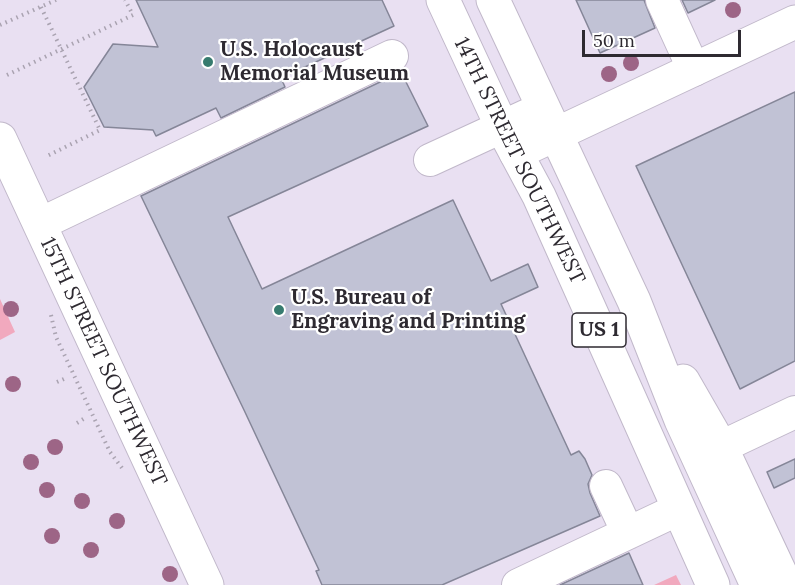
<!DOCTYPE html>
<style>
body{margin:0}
#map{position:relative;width:795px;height:585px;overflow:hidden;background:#e9e0f2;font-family:Lora,serif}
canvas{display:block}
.scale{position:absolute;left:582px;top:30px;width:159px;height:27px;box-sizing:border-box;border:3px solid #2e2a31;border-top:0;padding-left:8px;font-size:18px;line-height:21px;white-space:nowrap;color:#2e2a31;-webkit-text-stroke:4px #fff;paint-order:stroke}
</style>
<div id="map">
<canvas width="795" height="585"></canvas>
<div class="scale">50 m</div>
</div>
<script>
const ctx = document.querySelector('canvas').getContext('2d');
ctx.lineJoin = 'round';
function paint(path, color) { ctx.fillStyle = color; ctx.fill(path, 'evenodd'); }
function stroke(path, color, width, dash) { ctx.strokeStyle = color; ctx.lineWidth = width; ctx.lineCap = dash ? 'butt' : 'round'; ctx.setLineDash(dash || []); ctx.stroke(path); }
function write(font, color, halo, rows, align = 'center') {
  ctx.font = font + ' Lora,serif'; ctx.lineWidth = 4.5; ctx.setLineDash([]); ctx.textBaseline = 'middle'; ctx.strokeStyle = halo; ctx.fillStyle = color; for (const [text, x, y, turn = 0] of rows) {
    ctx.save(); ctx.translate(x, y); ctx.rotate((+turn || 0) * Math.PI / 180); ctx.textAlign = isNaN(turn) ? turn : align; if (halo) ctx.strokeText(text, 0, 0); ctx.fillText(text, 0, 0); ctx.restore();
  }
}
const green = new Path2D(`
 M0 299 15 332 0 340Z
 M676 575 681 585H654Z`);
const building = new Path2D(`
 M136 0H382L394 26 281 78 285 87 221 118 216 108 156 136 153 130 104 127 84 87 113 44 158 47Z
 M576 0H644L655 28 600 53Z
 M682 0H715L688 13Z
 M401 72 428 126 228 217 262 289 453 200 491 281 528 264 538 287 501 304 571 455 579 451 585 459 592 475 588 484 590 493 600 516 442 585H322L316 571 319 570 244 410 141 196Z
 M795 92V361L740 389 636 166Z
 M795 459V478L774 488 767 472Z
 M629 553 643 585H560Z`);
const path = new Path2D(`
 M41 7 100 130 45 157
 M0 25 56 0
 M7 75 133 15 125 0
 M51 315 56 337 110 452 122 468
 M57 382 66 378
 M77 423 85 418`);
const minor = new Path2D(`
 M662 0 694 70
 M430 160 543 108
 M40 224 392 56
 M721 447 795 412
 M606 486 628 533
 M518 585 679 509`);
const major = new Path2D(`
 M0 139 207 585
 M516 153 795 22
 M721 447 786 585`);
const highway = new Path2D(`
 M443 0 502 127 539 196 713 585
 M493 0 634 301 681 420 757 585
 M683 381 721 447`);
const trees = [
 [733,10],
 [631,63],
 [609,74],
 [11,309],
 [13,384],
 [55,447],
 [31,462],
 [47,490],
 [82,501],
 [117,521],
 [52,536],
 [91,550],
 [170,574]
];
const markers = [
 [208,62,6,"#377b6f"],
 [279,310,6,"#377b6f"]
];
const shields = [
 [599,330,54]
];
const shieldNames = [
 ["US 1",599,330]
];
const poiNames = [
 ["U.S. Holocaust",220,50],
 ["Memorial Museum",220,74],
 ["U.S. Bureau of",291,298],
 ["Engraving and Printing",291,322]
];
const streetNames = [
 ["14TH STREET SOUTHWEST",519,161,64],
 ["15TH STREET SOUTHWEST",103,362,65]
];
paint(green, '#f1a9be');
paint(building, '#c1c2d5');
stroke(building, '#858698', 1.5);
stroke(minor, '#c1b8ca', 34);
stroke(major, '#c1b8ca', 35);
stroke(highway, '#c1b8ca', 35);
stroke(path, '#aaa3b1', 4, [1.5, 4.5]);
stroke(minor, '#fff', 32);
stroke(major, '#fff', 33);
stroke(highway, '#fff', 33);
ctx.fillStyle = '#9d6586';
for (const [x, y] of trees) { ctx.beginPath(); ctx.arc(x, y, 8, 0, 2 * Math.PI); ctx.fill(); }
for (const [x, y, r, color] of markers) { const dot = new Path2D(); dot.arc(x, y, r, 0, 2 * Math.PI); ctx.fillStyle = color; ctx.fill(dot); stroke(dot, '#fff', 2); }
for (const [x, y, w] of shields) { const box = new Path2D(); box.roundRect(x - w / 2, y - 17, w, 34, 4.5); ctx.fillStyle = '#fff'; ctx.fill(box); stroke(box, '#2e2a31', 1.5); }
write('bold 20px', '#2e2a31', null, shieldNames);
write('bold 21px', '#2e2a31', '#fff', poiNames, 'left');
write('21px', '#2e2a31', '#fff', streetNames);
</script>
